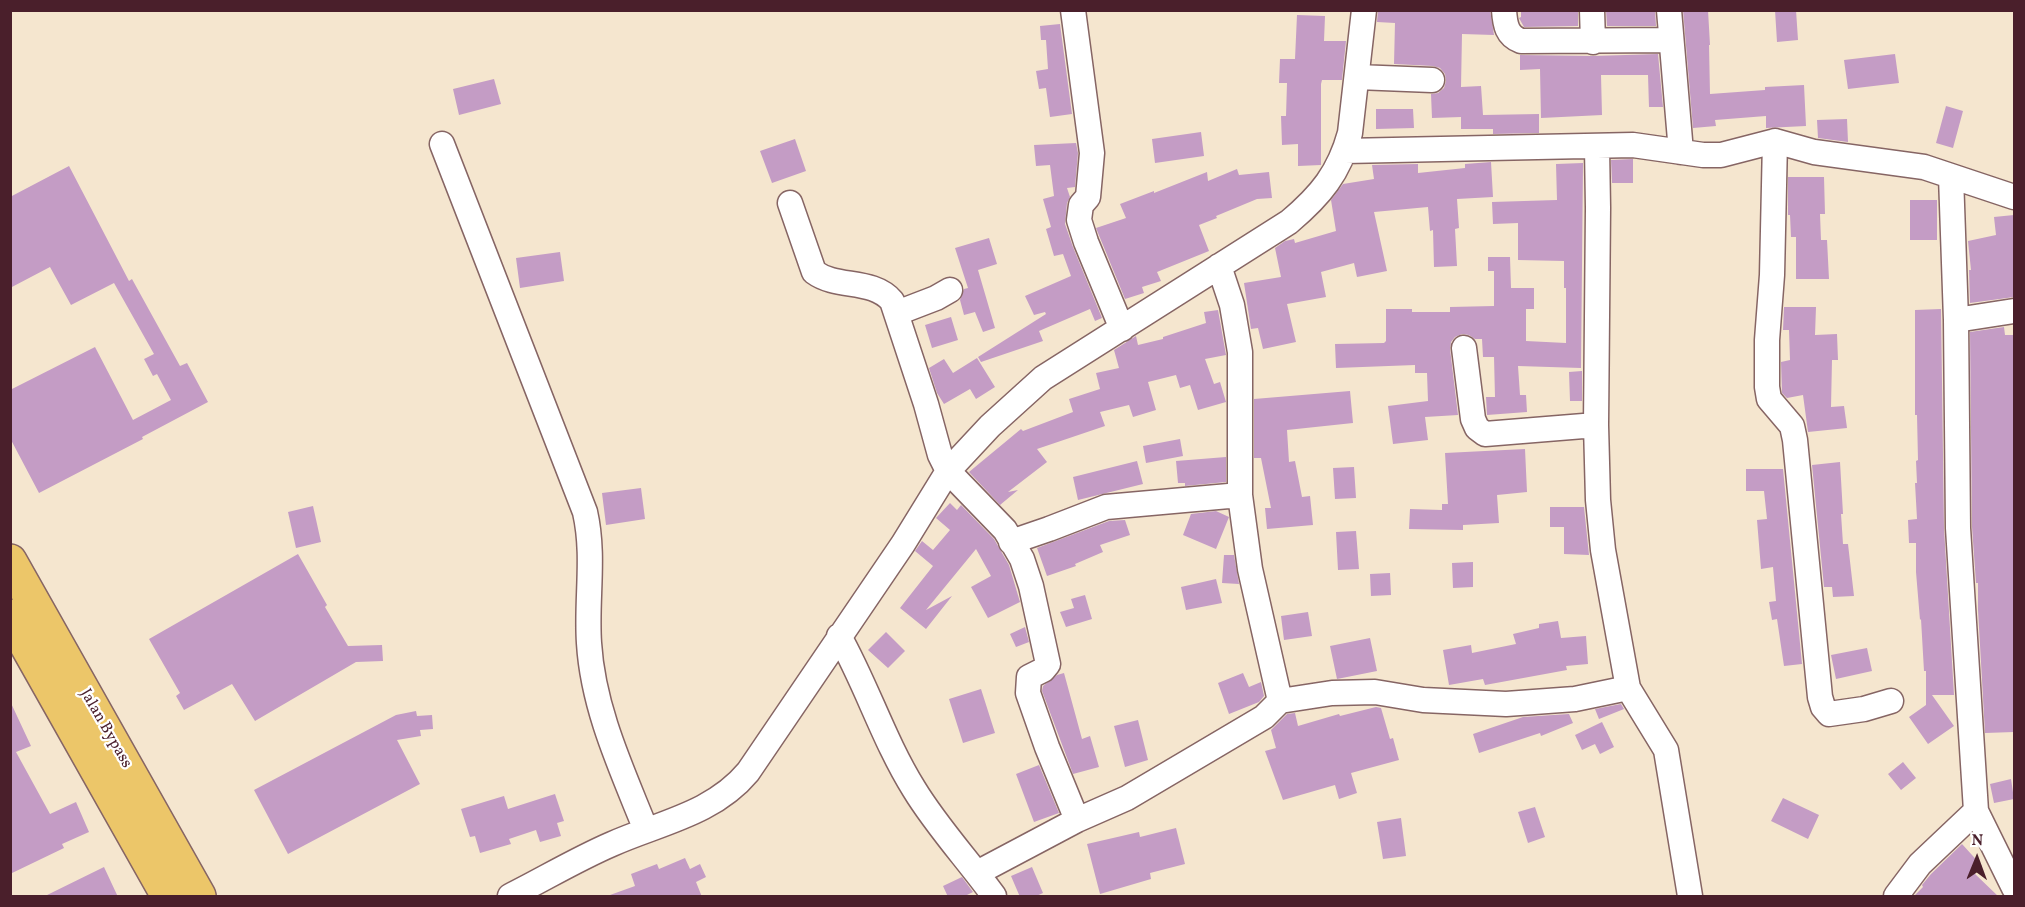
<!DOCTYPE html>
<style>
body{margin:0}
#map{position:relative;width:2025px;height:907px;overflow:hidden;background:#f5e6cf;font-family:Vollkorn,serif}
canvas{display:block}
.frame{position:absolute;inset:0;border:12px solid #4a1f2b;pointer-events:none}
.north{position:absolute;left:1947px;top:829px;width:60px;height:60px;-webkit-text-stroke:4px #fff;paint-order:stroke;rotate:1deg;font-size:16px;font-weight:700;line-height:24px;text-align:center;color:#4a1f2b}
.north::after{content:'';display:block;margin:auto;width:21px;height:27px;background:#4a1f2b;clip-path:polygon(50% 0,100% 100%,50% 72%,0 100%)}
</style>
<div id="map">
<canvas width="2025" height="907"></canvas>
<div class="frame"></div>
<div class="north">N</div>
</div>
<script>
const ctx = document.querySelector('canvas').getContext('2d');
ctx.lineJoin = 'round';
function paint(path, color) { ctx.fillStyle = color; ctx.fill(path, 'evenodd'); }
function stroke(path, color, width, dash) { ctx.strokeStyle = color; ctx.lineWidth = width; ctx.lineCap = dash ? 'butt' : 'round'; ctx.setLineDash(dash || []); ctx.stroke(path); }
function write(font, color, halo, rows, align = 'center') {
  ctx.font = font + ' Vollkorn,serif'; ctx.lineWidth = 4.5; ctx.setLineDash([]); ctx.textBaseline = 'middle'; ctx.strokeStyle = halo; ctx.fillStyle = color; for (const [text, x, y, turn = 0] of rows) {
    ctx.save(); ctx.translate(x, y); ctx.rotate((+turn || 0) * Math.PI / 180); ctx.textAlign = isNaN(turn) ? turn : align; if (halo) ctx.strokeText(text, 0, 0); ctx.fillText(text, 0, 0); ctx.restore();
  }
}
const building = new Path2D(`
 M1378 10H1490L1494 35 1462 34 1461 87 1481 86 1483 115 1539 114V133L1493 134V129H1461V117L1432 118 1431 94 1438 93 1444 88 1446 81 1445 74 1440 68 1433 66 1394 64 1395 23 1377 22Z
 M1521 10H1578V26L1524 27 1519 18 1521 17Z
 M1606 10H1655L1656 26H1607Z
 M1683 10H1708L1710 45H1709L1710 94 1765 90V87L1804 85 1806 126 1766 128V116L1715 120 1716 126 1693 128Z
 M1775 10H1796L1798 40 1777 42Z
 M1297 15 1325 16 1324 41H1346L1342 80H1322L1321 84V165L1298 166V144L1282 145 1281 116H1286L1287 83H1279L1280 59H1295Z
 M1060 24 1072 114 1050 117 1046 88 1039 89 1036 71 1048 69 1046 40H1041L1040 26Z
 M1658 54 1663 107H1649L1648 75H1601L1602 115 1541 118 1540 69 1520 70V55L1593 56Z
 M1895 54 1899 83 1848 89 1844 60Z
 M494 79 501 104 459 115 453 89Z
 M1946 106 1963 111 1953 148 1936 143Z
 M1376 109H1413L1414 128 1376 129Z
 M1847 119 1848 142 1818 138 1817 120Z
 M1201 132 1204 156 1155 163 1152 139Z
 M795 139 806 171 772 183 760 151Z
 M1076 143 1078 153 1075 187 1067 188 1070 197 1067 203 1065 224 1073 247 1102 318 1095 321 1090 309 1039 331 1043 341 981 362 978 357 1046 314 1045 312 1034 315 1025 296 1071 276 1063 254 1054 256 1046 229 1051 227 1043 199 1054 196 1050 165 1036 166 1034 145Z
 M1633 159V183H1612L1611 160Z
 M1491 162 1493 197 1457 199 1459 228 1455 229 1457 266 1434 267 1433 230 1430 231 1428 207 1374 212 1387 271 1357 277 1354 263 1321 272 1326 297 1287 304 1296 342 1263 349 1258 328 1251 329 1244 283 1281 277 1275 248 1285 241 1294 239 1295 243 1336 231 1331 200 1343 184 1374 179 1372 165 1418 164V173L1465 168V164Z
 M1583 163 1581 368 1518 366 1520 395H1526L1527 412 1487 415 1486 397H1495L1494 357H1483L1482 339H1475L1469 335 1462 334 1455 337 1451 342 1450 349 1458 415 1425 417 1428 440 1393 444 1388 406 1428 401 1427 373H1415V365L1336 368 1335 344 1384 343 1386 341V309H1412V312H1450V307L1494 306V271H1488V257H1510L1511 288H1534V309H1526V341L1566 343V288H1564V261L1518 260V223L1493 224 1492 202 1557 200 1556 164Z
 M69 166 129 281 132 279 180 366 187 363 208 402 142 437 143 439 39 493 10 438V390L95 347 133 420 171 400 157 374 153 376 144 359 154 354 114 283 71 305 50 267 10 288V197Z
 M1237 169 1239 175 1269 172 1272 198 1257 199 1216 216 1217 218 1199 225 1209 251 1157 272 1161 281 1142 287 1144 293 1125 299 1096 228 1126 218 1120 204 1154 191V193L1207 172 1208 181Z
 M1788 177H1824L1825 214H1820L1821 240H1827L1829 279H1796V237H1791L1790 215H1788Z
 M1910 200H1937V240H1910Z
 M2014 215V297L1970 303 1969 270H1971L1968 241 1996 235 1994 217Z
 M989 238 997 264 978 270 995 328 983 332 975 312 964 315 960 300 964 289 968 288 955 248Z
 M560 252 564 281 520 288 516 258Z
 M1784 307H1816L1815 335 1837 334 1838 360H1832L1831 407 1844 406 1847 428 1808 432 1803 395 1787 398 1782 393 1781 362 1790 360 1789 330H1783Z
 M1941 309 1944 528 1954 695H1932L1954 726 1928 744 1909 717 1926 705V671H1924L1921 619 1920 620 1916 572V543H1909L1908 520 1917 519 1915 483H1917L1916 461 1918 460 1917 415H1915V310Z
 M1218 310 1226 355 1205 359 1214 384 1220 382 1226 402 1198 410 1190 385 1180 388 1176 375 1148 382 1156 410 1133 417 1129 405 1100 412 1105 426 1037 449 1047 462 1008 492 1018 490 1000 505 969 472 1021 429 1023 431 1073 412 1069 399 1100 389 1096 373 1119 368 1114 350 1136 336 1138 345 1163 339V337L1206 323 1204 312Z
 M951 317 958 340 932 348 925 325Z
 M2004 327 2005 335H2014V653H2013L2014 732 1985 733 1978 610V583H1976L1972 527 1970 332Z
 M977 358 995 387 976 399 970 389 944 404 937 393 929 368 944 359 953 373Z
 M1582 371V401H1570L1569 372Z
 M1350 391 1353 423 1287 430 1289 462 1295 461 1302 497 1310 496 1313 525 1267 529 1265 508H1271L1261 458H1254V399Z
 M1180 439 1183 456 1146 463 1143 446Z
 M1525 449 1527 492 1497 495 1499 523 1463 525V530L1409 529 1410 509 1442 510V504H1448L1445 453Z
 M1226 457V482L1185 486V483H1178L1176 461Z
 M1137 461 1143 484 1078 500 1073 477Z
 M1840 462 1843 514H1841L1843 544H1848L1854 596 1833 597 1832 587H1824L1812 465Z
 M1354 467 1356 498 1335 499 1333 468Z
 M1746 469H1783L1802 664 1784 666 1777 619 1772 620 1769 602 1776 601 1773 567 1761 569 1757 520 1767 519 1764 491H1746Z
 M641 488 645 519 606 525 602 493Z
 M950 503 957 510 961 505 994 539 1009 565 1020 602 988 618 971 587 991 576 976 549 926 610 952 596 926 629 900 608 933 566 915 551 922 541 933 550 950 530 936 518Z
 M313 506 321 542 296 548 288 512Z
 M1550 507H1584L1589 555 1564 554V527H1550Z
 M1216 511 1229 517 1216 549 1183 535 1191 514Z
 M1125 520 1130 535 1100 545 1103 552 1075 564 1076 566 1047 576 1037 548 1109 521Z
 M1356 531 1359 569 1338 570 1336 532Z
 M298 554 327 605 325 607 348 646 382 645 383 661 356 662 255 721 232 684 184 710 176 696 180 693 149 639Z
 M1224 555H1234L1239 584 1222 583Z
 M1473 562V587L1453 588 1452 563Z
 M1390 573 1391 595 1371 596 1370 574Z
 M1216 579 1222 603 1186 610 1181 587Z
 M1085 595 1092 619 1066 627 1060 612 1074 608 1071 599Z
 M1308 612 1312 636 1284 640 1281 616Z
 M1558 621 1561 638 1586 636 1588 664 1566 666 1567 670 1485 685 1483 679 1449 685 1443 650 1471 645 1472 653 1516 644 1513 634 1539 628V624Z
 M1025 627 1029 642 1016 647 1010 634Z
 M886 632 905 651 888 668 868 650Z
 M1370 638 1377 671 1337 679 1330 646Z
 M1867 648 1872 671 1836 679 1831 655Z
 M1064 673 1082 739 1090 736 1099 767 1073 774 1042 691 1043 686 1057 675Z
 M1243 673 1249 687 1261 682 1264 696 1259 702 1229 714 1218 683Z
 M981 689 995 733 963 743 949 699Z
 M10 701 31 746 16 752 50 814 76 802 89 832 62 844 64 848 10 874Z
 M1621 704 1624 709 1599 719 1595 709Z
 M1376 707 1381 708 1390 739 1393 738 1399 760 1351 773 1357 793 1339 799 1335 785 1283 800 1265 751 1276 748 1271 730 1287 714 1295 713 1298 726 1339 714 1340 716Z
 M416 711 417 716 432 715 433 729 420 730 421 736 397 740 420 784 288 854 254 790 396 715Z
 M1569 714 1573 723 1541 736 1540 733 1479 753 1473 734 1523 717Z
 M1138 720 1148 760 1125 767 1114 726Z
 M1602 722 1614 747 1600 754 1595 744 1582 750 1575 735Z
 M1903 762 1916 778 1901 790 1888 774Z
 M1039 765 1059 813 1034 822 1016 774Z
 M2011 779 2014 799 1994 803 1990 784Z
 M555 794 564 821 557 823 561 836 540 842 536 830 509 839 511 844 480 853 475 836 470 837 461 809 504 796 508 809Z
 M1783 798 1819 815 1808 839 1771 821Z
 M1535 807 1545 837 1528 843 1518 812Z
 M1401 818 1406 856 1383 859 1377 822Z
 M1176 828 1185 864 1150 873 1151 879 1100 894 1087 844 1139 832 1140 837Z
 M1962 844 1982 866 1974 873 1999 897H1913L1923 887 1922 885 1931 874Z
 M685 858 690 869 700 864 706 877 696 882 702 897H610V895L635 886 631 874 657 864 659 869Z
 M104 867 118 897H43Z
 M1032 867 1043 893 1034 897H1020L1011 876Z
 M962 877 973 892 963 897H948L943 886Z`);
const minor = new Path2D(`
 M1073 10 1092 153 1088 197 1081 205 1079 220 1086 242 1122 329
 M1504 10C1505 25 1507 36 1521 41L1671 40
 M1592 10 1593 42
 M1669 10 1681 152
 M1357 77 1432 80
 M1775 141 1772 275 1767 340V387L1769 399 1792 426 1795 440 1820 697 1823 707 1829 714 1864 709 1891 701
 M442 144 585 512C595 556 586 599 589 643 593 709 622 770 646 830
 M1597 147 1598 208 1596 425 1598 500 1603 550 1628 688 1666 750 1690 896
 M1345 151 1633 145 1703 155H1721L1775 141 1814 152 1924 167 2014 197
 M1951 176 1956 320 1958 528 1976 811 2014 888
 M790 203 814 272C837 289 872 278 892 301L926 404 940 455 948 471 1005 530 1022 559 1031 586 1048 664 1043 670 1029 677 1028 693 1047 747 1077 820
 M1219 266 1232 305 1240 352V495L1250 569 1280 701
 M897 313 936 298 950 290
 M1956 320 2014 311
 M1464 348 1473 419 1477 428 1485 434 1596 425
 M1011 542 1049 529 1106 507 1240 495
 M839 636C867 686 884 741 914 789 937 827 968 860 994 896
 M977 873 1077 820 1127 798 1264 717 1280 701 1332 693 1375 692 1423 700 1506 704 1575 699 1628 688
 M510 896C544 879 577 859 612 844 659 823 713 814 748 772L903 544 948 471 990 426 1043 378 1289 222C1321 195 1339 173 1350 133L1364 10
 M1896 896 1920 864 1976 811`);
const highway = new Path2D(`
 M10 561 199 896
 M10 616 168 896`);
const streetNames = [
 ["Jalan Bypass",105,729,60]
];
paint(building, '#c49cc5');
stroke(minor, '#866564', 27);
stroke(highway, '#866564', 36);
stroke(minor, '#fff', 24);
stroke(highway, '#ecc669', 33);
write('16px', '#4a1f2b', '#fff', streetNames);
</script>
